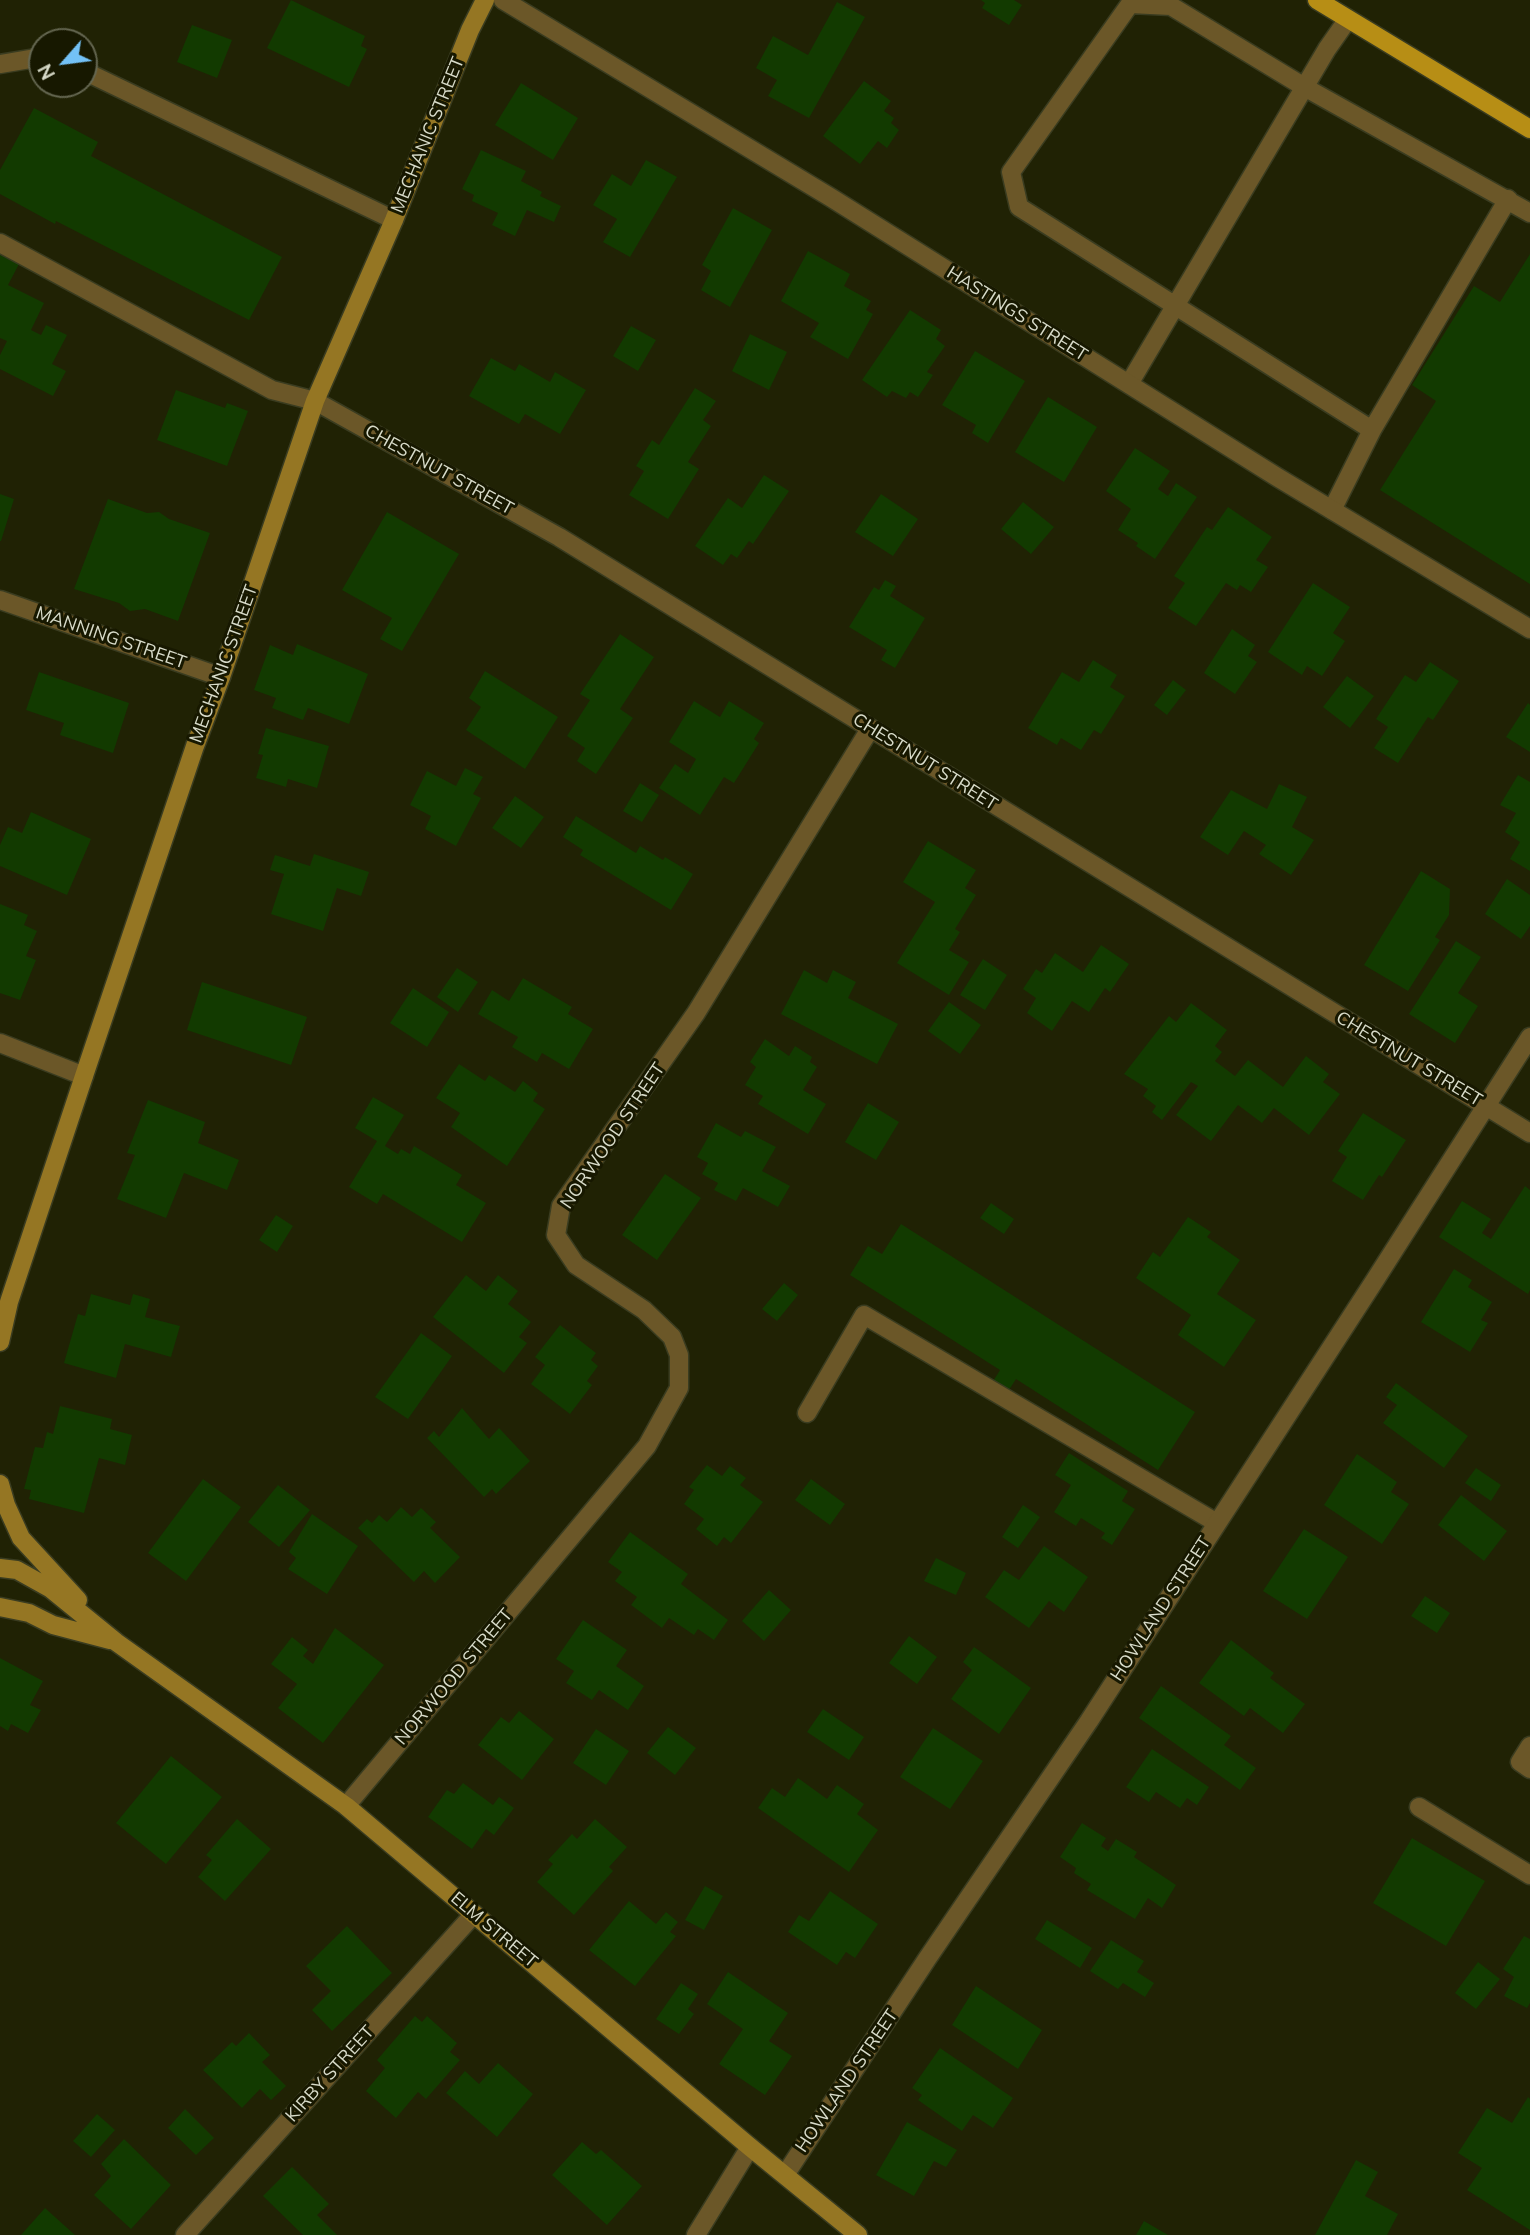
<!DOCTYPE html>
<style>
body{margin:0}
#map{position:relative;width:1530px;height:2235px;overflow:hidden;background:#202204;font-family:Mulish,sans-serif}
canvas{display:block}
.north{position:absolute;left:28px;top:28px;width:70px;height:70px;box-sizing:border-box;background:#171800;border:2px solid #646650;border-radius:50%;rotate:242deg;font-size:19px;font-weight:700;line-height:28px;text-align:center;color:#d8dbc9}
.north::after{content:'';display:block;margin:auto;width:24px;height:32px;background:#73c1f6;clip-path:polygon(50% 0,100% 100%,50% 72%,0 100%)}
</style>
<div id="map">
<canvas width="1530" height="2235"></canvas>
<div class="north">N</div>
</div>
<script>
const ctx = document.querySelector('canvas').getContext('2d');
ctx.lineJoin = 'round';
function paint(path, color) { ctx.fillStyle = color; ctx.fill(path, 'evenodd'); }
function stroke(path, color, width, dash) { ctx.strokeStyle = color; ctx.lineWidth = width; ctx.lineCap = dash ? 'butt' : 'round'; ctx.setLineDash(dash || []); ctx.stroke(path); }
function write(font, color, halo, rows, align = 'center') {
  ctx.font = font + ' Mulish,sans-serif'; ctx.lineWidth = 6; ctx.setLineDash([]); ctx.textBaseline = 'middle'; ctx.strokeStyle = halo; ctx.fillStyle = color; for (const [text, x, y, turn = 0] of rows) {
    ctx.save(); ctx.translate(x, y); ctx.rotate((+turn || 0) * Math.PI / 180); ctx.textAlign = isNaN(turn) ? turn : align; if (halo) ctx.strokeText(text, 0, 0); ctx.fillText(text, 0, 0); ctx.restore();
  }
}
const building = new Path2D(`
 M291 0 365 36 361 46 367 49 349 87 267 48Z
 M981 0H1014L1022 5 1009 25 982 8 985 3Z
 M837 2 865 17 809 118 768 96 777 80 756 68 773 36 808 55Z
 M192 25 232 40 217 78 177 62Z
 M864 81 891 101 884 111 894 118 891 123 899 130 887 148 878 141 860 164 823 136Z
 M521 83 578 118 553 160 495 125Z
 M34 108 98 142 91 156 282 257 249 320 56 221 55 224 0 194V170Z
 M481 150 526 171 521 181 542 192 540 196 561 206 554 222 527 210 515 236 492 225 498 213 472 201 474 195 462 189Z
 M646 160 677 177 630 257 603 242 617 219 593 205 612 174 631 186Z
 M733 208 772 230 730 307 701 290 711 271 702 265Z
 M808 251 850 274 844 286 871 301 866 310 873 314 848 359 810 337 819 323 781 301Z
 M1530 254V584L1380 490 1436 401 1412 385 1474 286 1500 302Z
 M0 255 19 264 8 285 44 303 31 330 41 335 46 325 67 335 52 364 66 371 53 396 0 369V355L7 341 0 338Z
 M910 310 941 330 936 339 945 346 927 372 933 375 918 397 910 392 906 398 892 391 887 397 862 380Z
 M631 326 656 340 638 371 613 356Z
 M750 334 787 352 769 390 732 371Z
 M975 351 1025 381 988 443 972 433 976 425 942 405Z
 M491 358 515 371 519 364 550 382 555 372 586 390 560 434 525 414 519 424 469 396Z
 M695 388 716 401 703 420 711 426 688 462 699 469 668 519 629 495 644 471 636 466 652 440 659 445Z
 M176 390 225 408 227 403 248 411 227 466 157 440Z
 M1048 397 1097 427 1064 482 1015 452Z
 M1135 448 1170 471 1158 489 1168 496 1176 483 1197 497 1155 559 1136 546 1138 543 1118 530 1131 509 1106 491Z
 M764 475 789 491 753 544 749 541 737 558 731 554 723 565 695 546 728 498 742 508Z
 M0 494 14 499 1 541H0Z
 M881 494 918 519 893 556 855 532Z
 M108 499 147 513 159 512 169 519 210 533 178 621 145 609 130 611 119 603 74 589Z
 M1023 502 1054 527 1031 554 1001 529Z
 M1228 507 1272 537 1256 560 1268 567 1251 592 1240 585 1237 590 1226 583 1196 626 1168 608 1185 583 1174 576 1207 527 1212 530Z
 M387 512 459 554 402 651 380 639 392 618 342 590Z
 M885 580 896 586 890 596 925 618 895 668 881 660 887 650 849 627 874 587 879 590Z
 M1313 583 1350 607 1333 633 1345 641 1322 676 1307 666 1302 675 1268 652Z
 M1232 629 1255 645 1248 656 1257 662 1235 694 1204 673Z
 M620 634 654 657 620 709 633 718 596 774 577 761 585 748 567 736 590 700 580 694Z
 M297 644 368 674 349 724 308 708 303 720 272 708 276 698 254 690 270 645 293 655Z
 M1093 660 1117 675 1110 687 1125 696 1101 734 1094 730 1081 750 1061 738 1057 745 1028 728 1062 672 1079 682Z
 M1430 662 1459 681 1433 720 1428 717 1398 763 1374 748 1388 727 1376 719 1405 675 1416 682Z
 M485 671 558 717 525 769 466 730 481 707 469 698Z
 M39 672 129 703 113 753 60 735 64 723 26 710Z
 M1347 676 1374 696 1350 728 1323 707Z
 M1173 680 1186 690 1167 715 1154 705Z
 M694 701 720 717 729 701 764 723 754 739 759 743 734 783 724 777 700 815 659 788 675 764 688 773 696 759 669 742Z
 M1528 703 1530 705V752L1506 737Z
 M266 728 329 746 317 788 288 779 286 787 256 778 263 755 258 754Z
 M465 768 483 777 473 794 481 798 456 846 425 829 431 816 410 805 427 771 456 786Z
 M1518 775 1530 782V871L1510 859 1520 842 1505 832 1516 813 1500 805Z
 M640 783 659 795 642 822 623 811Z
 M1279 784 1307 797 1292 827 1314 840 1291 875 1259 854 1266 845 1244 831 1228 855 1200 837 1231 790 1267 809Z
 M515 796 544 817 521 848 492 828Z
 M31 812 91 839 67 895 0 866V845L8 827 22 833Z
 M576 816 636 853 640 846 663 860 665 857 693 874 671 910 580 855 583 850 563 837Z
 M928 841 976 870 965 888 976 895 955 929 960 932 949 950 969 962 949 995 897 963 935 902 903 882Z
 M314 854 369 872 361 896 337 888 323 931 271 914 284 874 270 870 275 855 310 866Z
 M1421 871 1450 889 1449 915 1435 937 1440 940 1408 991 1364 965Z
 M1507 879 1530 895V926L1521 939 1485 914Z
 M0 904 28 915 24 925 37 931 26 956 36 960 20 1000 0 993Z
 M1456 941 1481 957 1458 993 1478 1006 1455 1043 1409 1014Z
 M1101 945 1129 964 1110 992 1105 988 1089 1012 1072 1001 1052 1031 1027 1013 1036 998 1023 989 1036 969 1042 973 1055 953 1083 972Z
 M983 959 1007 975 985 1010 960 995Z
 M457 968 478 982 458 1012 437 997Z
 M804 970 827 983 833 970 856 982 848 998 898 1024 877 1064 781 1014Z
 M523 978 572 1007 568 1014 593 1029 569 1069 542 1053 537 1062 512 1047 518 1037 478 1014 492 990 509 1001Z
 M202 982 307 1017 291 1065 187 1030Z
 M413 988 449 1012 427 1047 390 1023Z
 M949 1002 981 1025 960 1054 928 1031Z
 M1191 1003 1227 1030 1215 1046 1222 1052 1215 1061 1235 1076 1248 1060 1283 1087 1306 1056 1329 1074 1323 1082 1340 1094 1309 1135 1274 1108 1262 1123 1238 1105 1211 1141 1176 1115 1198 1086 1191 1082 1162 1120 1152 1112 1156 1106 1143 1096 1148 1089 1124 1074 1169 1016 1176 1022Z
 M765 1039 789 1056 795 1046 812 1057 810 1062 817 1067 803 1090 826 1104 808 1134 758 1104 763 1096 745 1085 756 1067 750 1062Z
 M459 1064 485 1081 489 1075 515 1092 523 1081 538 1093 533 1101 545 1109 507 1166 451 1127 460 1113 436 1098Z
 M373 1097 404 1115 385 1146 398 1154 401 1149 410 1154 414 1146 462 1175 456 1185 486 1203 462 1242 383 1194 377 1204 349 1187 377 1141 355 1128Z
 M148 1100 205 1122 198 1143 239 1160 227 1190 184 1173 166 1218 117 1199 135 1155 127 1153Z
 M868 1103 899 1122 876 1160 845 1142Z
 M1363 1113 1406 1140 1382 1177 1379 1175 1363 1200 1332 1181 1347 1157 1338 1151Z
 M716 1123 741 1137 745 1131 776 1147 762 1171 790 1186 778 1207 743 1188 736 1201 714 1190 718 1183 702 1174 708 1163 697 1157Z
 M665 1174 701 1198 657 1260 622 1235Z
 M1525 1186 1530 1190V1290L1528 1294 1439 1237 1462 1201 1491 1219 1482 1233 1491 1239Z
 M991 1203 1014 1219 1004 1234 980 1218Z
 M276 1215 293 1226 277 1252 259 1240Z
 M1188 1217 1211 1232 1207 1237 1240 1260 1217 1294 1256 1320 1224 1367 1178 1335 1191 1315 1136 1278 1153 1252 1160 1257Z
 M901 1224 1195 1412 1158 1470 1016 1379 1007 1393 992 1383 1000 1370 850 1275 868 1246 882 1254Z
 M1454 1269 1472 1280 1468 1287 1492 1302 1481 1320 1488 1323 1470 1352 1421 1322Z
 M466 1275 486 1291 498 1275 518 1291 508 1304 531 1322 519 1337 527 1343 504 1373 433 1317Z
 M784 1283 798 1295 777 1321 762 1309Z
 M91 1294 130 1305 133 1294 150 1299 145 1317 180 1326 171 1357 125 1344 116 1378 64 1363 78 1314 85 1316Z
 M560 1325 596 1353 591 1360 598 1366 587 1381 592 1385 570 1414 531 1384 545 1365 535 1357Z
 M421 1333 452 1356 408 1419 375 1397Z
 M1396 1383 1468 1436 1444 1468 1383 1423 1397 1405 1386 1397Z
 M60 1406 112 1419 110 1429 132 1435 125 1465 99 1458 84 1513 29 1499 31 1490 24 1489 35 1447 43 1448 47 1432 53 1434Z
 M462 1408 489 1439 499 1428 530 1461 496 1494 492 1489 484 1497 427 1438 434 1431 439 1437Z
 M1069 1453 1128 1491 1122 1501 1135 1509 1112 1545 1101 1538 1105 1533 1081 1518 1076 1526 1054 1512 1071 1485 1055 1475Z
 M1357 1454 1397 1482 1391 1492 1409 1504 1382 1544 1324 1505Z
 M707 1465 722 1476 730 1466 746 1478 740 1485 763 1502 731 1543 724 1537 717 1546 696 1529 704 1519 684 1504 694 1490 689 1487Z
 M1476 1468 1501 1485 1491 1501 1465 1483Z
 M203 1479 241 1507 186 1581 148 1553Z
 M811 1479 845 1504 830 1525 795 1500Z
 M278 1485 310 1510 279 1547 248 1522Z
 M1461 1495 1507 1531 1484 1561 1438 1525Z
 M1023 1505 1040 1517 1018 1548 1002 1537Z
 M401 1507 412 1517 421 1508 436 1522 430 1528 460 1557 435 1583 424 1571 414 1582 358 1528 367 1519 372 1523 379 1515 387 1522Z
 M312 1514 358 1546 327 1594 288 1569 296 1558 289 1552Z
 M1304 1529 1348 1557 1307 1619 1263 1591Z
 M630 1532 688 1574 681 1584 728 1620 714 1640 698 1629 694 1635 669 1618 662 1628 631 1605 637 1597 615 1581 622 1572 608 1562Z
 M1044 1546 1088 1577 1064 1612 1049 1601 1029 1628 985 1597 1004 1570 1019 1580Z
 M936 1558 966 1573 956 1595 924 1581Z
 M769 1590 791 1610 764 1641 742 1621Z
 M1425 1596 1450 1613 1437 1633 1411 1616Z
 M583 1620 627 1650 616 1666 644 1686 628 1710 599 1690 592 1700 566 1683 574 1671 556 1659Z
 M335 1628 384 1665 323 1743 278 1708 297 1684 271 1664 292 1637 308 1650 303 1656 313 1664Z
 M909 1636 937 1657 917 1684 889 1663Z
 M1231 1640 1274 1673 1270 1678 1305 1704 1283 1733 1250 1708 1244 1716 1199 1683Z
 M974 1647 1031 1688 999 1734 951 1699 972 1670 963 1662Z
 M0 1658 43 1681 30 1705 41 1710 28 1733 11 1724 8 1731 0 1726Z
 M1161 1686 1231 1736 1224 1745 1256 1768 1240 1790 1139 1718Z
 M823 1709 864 1737 849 1760 807 1732Z
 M519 1711 554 1739 522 1780 478 1745 501 1717 509 1723Z
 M668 1727 696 1748 675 1775 647 1753Z
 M933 1728 983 1761 950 1809 900 1777Z
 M596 1729 629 1751 606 1785 573 1763Z
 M1152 1749 1209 1787 1197 1805 1187 1798 1180 1808 1156 1792 1149 1802 1126 1787Z
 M171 1756 222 1797 166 1864 116 1823Z
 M798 1778 827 1799 837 1785 864 1804 857 1814 878 1830 849 1872 758 1808 772 1788 785 1797Z
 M463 1783 493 1805 499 1797 514 1808 494 1835 486 1829 472 1849 428 1817 447 1790 454 1794Z
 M237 1819 271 1849 225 1901 198 1877 212 1860 206 1855Z
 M595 1819 627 1847 609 1867 613 1871 574 1915 537 1882 553 1864 548 1860 572 1834 577 1839Z
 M1082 1823 1106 1838 1101 1846 1108 1851 1116 1839 1137 1852 1134 1857 1176 1885 1162 1908 1148 1898 1135 1919 1087 1890 1091 1884 1074 1873 1076 1868 1060 1857Z
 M1412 1838 1485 1881 1446 1946 1373 1903Z
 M705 1886 723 1896 704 1930 685 1920Z
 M830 1891 878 1924 855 1958 846 1952 837 1965 788 1932 799 1915 809 1921Z
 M629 1901 656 1924 666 1912 678 1922 670 1932 676 1936 635 1986 589 1950Z
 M1047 1920 1092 1948 1080 1968 1035 1939Z
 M347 1926 392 1973 332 2031 312 2010 331 1991 306 1966Z
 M1524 1936 1530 1939V2003L1527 2008 1504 1996 1514 1977 1503 1969Z
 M1111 1940 1144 1961 1137 1972 1154 1983 1145 1997 1123 1983 1118 1989 1090 1971Z
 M1478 1962 1500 1979 1476 2009 1455 1993Z
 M728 1972 788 2013 769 2041 792 2056 765 2095 719 2064 743 2029 707 2004Z
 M681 1983 698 1994 688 2009 694 2014 679 2034 656 2019Z
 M976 1986 1042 2030 1018 2069 952 2025Z
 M415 2016 422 2022 427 2016 457 2043 450 2052 460 2060 426 2099 418 2092 396 2118 366 2091 385 2068 377 2060Z
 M249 2033 270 2055 262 2062 286 2086 271 2100 260 2089 242 2108 203 2070 232 2042 236 2046Z
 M940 2048 1013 2098 993 2128 973 2115 962 2131 918 2100 922 2095 912 2088Z
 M498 2063 533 2094 497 2137 446 2093 465 2071 479 2084Z
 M1528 2097 1530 2099V2230L1467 2190 1482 2168 1458 2153 1487 2108 1512 2123Z
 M185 2109 214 2138 196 2155 168 2128Z
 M97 2114 115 2130 91 2157 73 2141Z
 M907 2122 957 2150 946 2167 934 2161 914 2196 876 2175Z
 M124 2139 171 2185 131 2229 94 2195 111 2176 101 2164Z
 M582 2142 596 2154 601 2150 642 2186 607 2225 552 2175Z
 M1356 2160 1378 2172 1365 2196 1398 2214 1387 2235H1315Z
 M292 2167 329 2204 317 2215 337 2235H303L263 2196Z
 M45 2208 75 2235H21Z
 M1144 2221 1168 2235H1136Z`);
const lane = new Path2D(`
 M0 64 42 57
 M84 71 394 220
 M0 243 272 390 315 401
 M1129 384 1327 49 1348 19
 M1372 430 1019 207 1011 172 1130 4 1171 6 1306 88 1530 213
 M1332 510 1372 430 1508 199
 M807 1413 864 1315 1217 1523
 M1530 1746 1520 1762 1530 1769`);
const street = new Path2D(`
 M503 0 830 197 1277 477 1530 629
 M315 401 559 537 1530 1133
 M0 600 221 677
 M0 1043 84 1076
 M346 1806 647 1446 679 1388V1355L672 1337 644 1310 576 1265 556 1235 561 1206 696 1013 870 729
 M1419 1807 1530 1875
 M785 2175 927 1959 1089 1721 1375 1280 1530 1037
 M185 2235 474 1914
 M696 2235 750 2147`);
const secondary = new Path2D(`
 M0 1342 9 1302 84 1076 195 746 221 677 315 401 394 220 470 30 485 0
 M0 1484 6 1505 21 1538 78 1600
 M0 1568 17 1570 51 1589 116 1642 346 1806 750 2147 858 2235
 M0 1607 29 1613 53 1625 110 1640`);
const primary = new Path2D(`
 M1317 0 1530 129`);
const streetNames = [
 ["MECHANIC STREET",428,135,-68],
 ["HASTINGS STREET",1017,314,32],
 ["CHESTNUT STREET",439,470,29],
 ["MANNING STREET",111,638,19],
 ["MECHANIC STREET",224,664,-70],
 ["CHESTNUT STREET",925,762,32],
 ["CHESTNUT STREET",1409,1059,31],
 ["NORWOOD STREET",613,1136,-56],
 ["HOWLAND STREET",1161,1609,-57],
 ["NORWOOD STREET",454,1677,-50],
 ["ELM STREET",494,1930,40],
 ["KIRBY STREET",330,2074,-48],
 ["HOWLAND STREET",847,2081,-56]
];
paint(building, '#123a00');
stroke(lane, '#3a3c20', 21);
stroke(street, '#3a3c20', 21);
stroke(secondary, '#3a3c20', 21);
stroke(primary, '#3a3c20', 21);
stroke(lane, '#6b5728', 18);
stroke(street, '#6b5728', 18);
stroke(secondary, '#957623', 18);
stroke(primary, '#b78e15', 18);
write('18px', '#d8dbc9', '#171800', streetNames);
</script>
